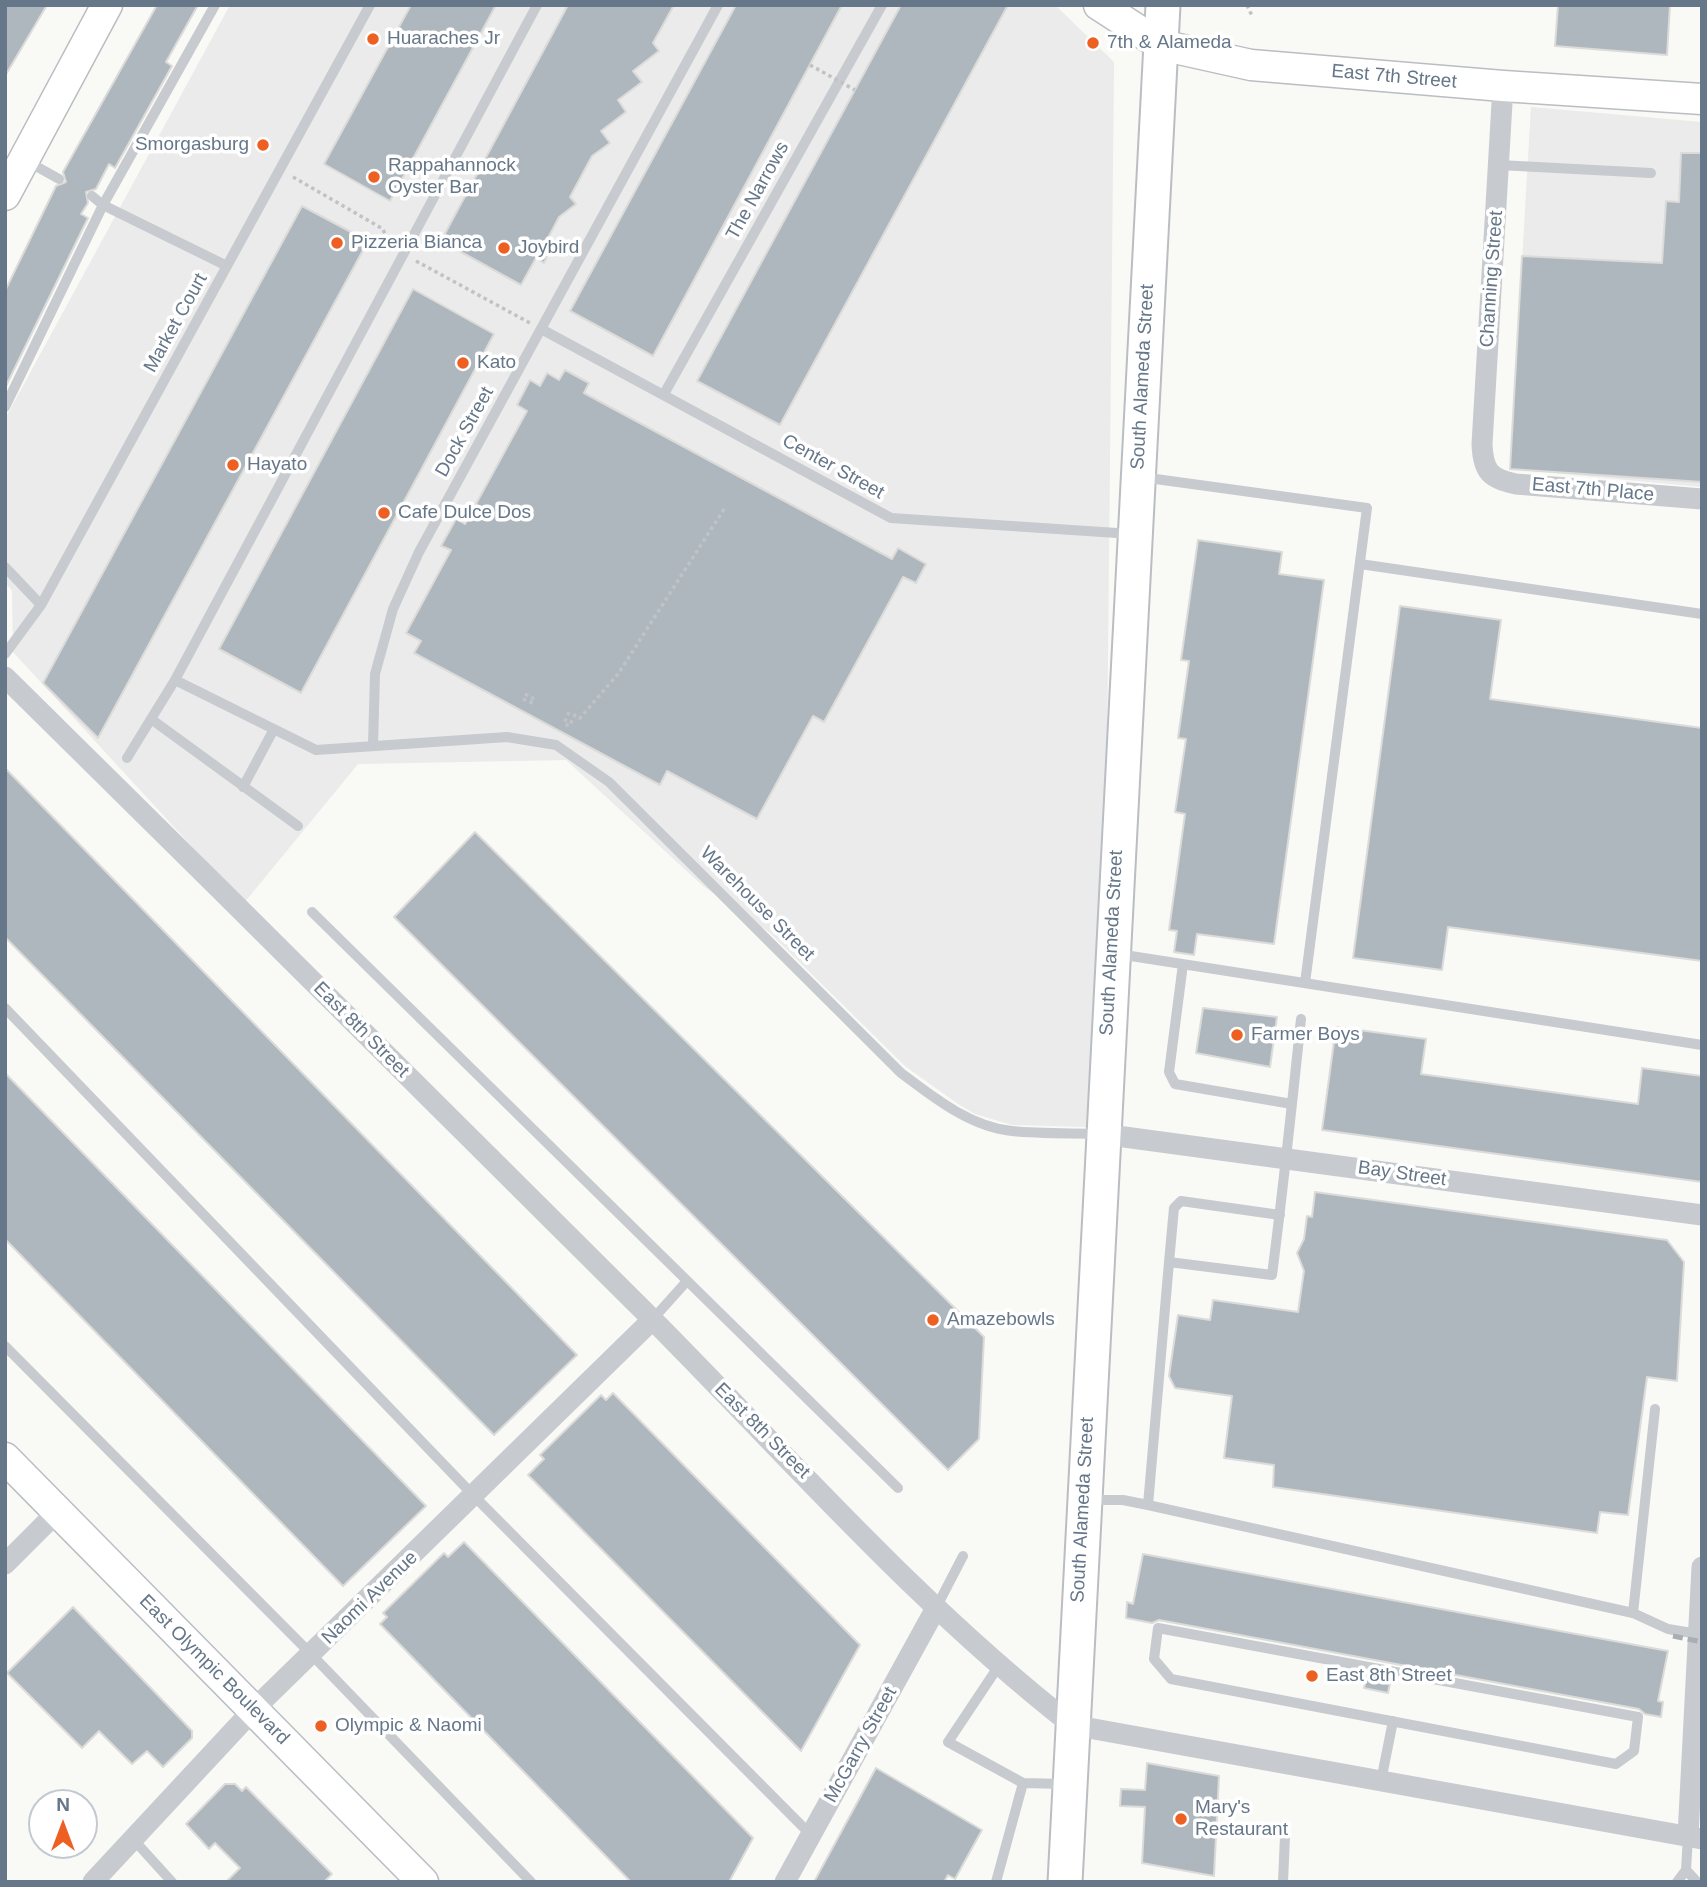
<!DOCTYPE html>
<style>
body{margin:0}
#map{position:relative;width:1707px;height:1887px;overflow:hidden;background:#f9f9f6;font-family:Helvetica,sans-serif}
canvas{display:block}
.frame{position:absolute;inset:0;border:7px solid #667789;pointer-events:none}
.north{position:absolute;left:28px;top:1789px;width:70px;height:70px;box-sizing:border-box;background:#fff;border:2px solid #c2c9d0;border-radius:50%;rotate:0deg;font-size:19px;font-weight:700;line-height:28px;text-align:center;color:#667789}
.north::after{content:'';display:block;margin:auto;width:24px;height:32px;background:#ee5f22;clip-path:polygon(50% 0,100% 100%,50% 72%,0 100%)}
</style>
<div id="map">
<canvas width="1707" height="1887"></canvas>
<div class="frame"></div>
<div class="north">N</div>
</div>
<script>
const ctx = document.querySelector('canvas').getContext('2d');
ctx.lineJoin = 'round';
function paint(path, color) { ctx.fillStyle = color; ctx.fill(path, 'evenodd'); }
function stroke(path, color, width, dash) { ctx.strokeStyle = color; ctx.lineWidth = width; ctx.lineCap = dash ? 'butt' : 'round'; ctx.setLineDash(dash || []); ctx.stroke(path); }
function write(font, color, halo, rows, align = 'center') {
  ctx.font = font + ' Helvetica,sans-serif'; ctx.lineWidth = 7; ctx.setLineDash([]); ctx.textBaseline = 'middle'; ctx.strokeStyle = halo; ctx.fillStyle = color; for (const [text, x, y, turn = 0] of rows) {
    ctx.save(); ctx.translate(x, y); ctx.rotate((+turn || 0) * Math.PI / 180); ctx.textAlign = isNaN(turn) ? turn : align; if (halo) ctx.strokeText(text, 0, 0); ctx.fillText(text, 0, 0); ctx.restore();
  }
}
const built = new Path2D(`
 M230 5H1055L1114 62 1105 954 1090 1127 1012 1125 975 1114 958 1104 905 1066 770 933 703 886 566 760 358 764 244 903 13 652 12 591 5 582V419Z
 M1531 107 1702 122V487L1510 469Z`);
const building = new Path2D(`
 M5 5H47L5 76Z
 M157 5H198L166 62 172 66 115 168 109 164 96 189 86 192 88 203 81 214 88 218 5 388V291L56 186 66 182 63 172Z
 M411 5H496L390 201 324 164Z
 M568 5H674L653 43 659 51 633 71 642 82 618 100 626 112 601 131 610 143 592 156 570 197 576 204 559 217 548 238 553 244 544 263 536 258 521 285 441 241Z
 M736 5H842L653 356 570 311Z
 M901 5H1008L780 425 697 381Z
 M1558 5H1670L1667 55 1555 46Z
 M1681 153H1702V482L1510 469 1522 256 1662 263 1666 201 1679 202Z
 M302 206 368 241 98 738 43 683Z
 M413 289 494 334 301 693 219 649Z
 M565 370 589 383 584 393 892 559 898 548 926 564 916 583 903 577 824 722 813 716 757 819 667 771 660 785 414 653 421 641 406 633 451 550 441 546 456 519 465 524 527 411 517 405 530 380 540 386 547 373 559 380Z
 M1198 540 1282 552 1279 574 1324 580 1274 944 1197 934 1194 955 1174 952 1177 931 1169 930 1185 814 1175 812 1186 739 1178 738 1189 661 1181 660Z
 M1400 606 1501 620 1490 699 1702 728V961L1448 927 1442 970 1353 958Z
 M5 768 577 1355 494 1435 5 937Z
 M475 832 984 1337 979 1439 948 1470 394 917Z
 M1203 1008 1277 1017 1270 1067 1196 1053Z
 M1336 1027 1426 1039 1421 1074 1638 1104 1642 1068 1702 1076V1182L1322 1130Z
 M5 1073 426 1506 343 1586 5 1239Z
 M1315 1192 1667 1240 1684 1262 1677 1381 1647 1377 1628 1515 1600 1512 1597 1533 1273 1487 1274 1465 1224 1458 1232 1396 1175 1388 1169 1376 1178 1315 1210 1320 1213 1300 1298 1312 1304 1271 1297 1253 1304 1239 1307 1216 1312 1217Z
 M613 1393 860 1645 801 1751 528 1475 544 1459 540 1455 601 1395 606 1400Z
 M464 1542 753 1838 729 1882H631L380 1624 387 1617 383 1613 444 1553 448 1557Z
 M1143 1554 1668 1651 1658 1701 1663 1702 1661 1717 1645 1714 1639 1709 1159 1620 1152 1623 1126 1618 1127 1602 1133 1604Z
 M73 1607 192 1731V1738L163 1767 147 1751 132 1764 99 1731 82 1748 7 1673Z
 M1367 1675 1391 1679 1388 1693 1364 1688Z
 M1147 1763 1219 1776 1214 1876 1142 1863 1145 1807 1120 1806 1121 1789 1145 1790Z
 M876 1768 982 1830 955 1879 948 1875 944 1882H814Z
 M225 1784H235L242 1791 246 1787 332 1874 324 1882H226L240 1868 215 1843 209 1849 186 1824Z`);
const path = new Path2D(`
 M1247 5 1252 16
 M293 177 383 229 390 247
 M416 261 530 323
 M525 694 534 699
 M523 699 535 704
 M569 712 564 723 569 726 575 715 580 718 618 674 726 506`);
const service = new Path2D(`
 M537 5 175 680 316 750 507 737 556 745 609 782 901 1073C933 1097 970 1127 1012 1131 1041 1134 1071 1133 1100 1134
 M25 160 59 179
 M1499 165 1651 173
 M92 196 103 205 227 266
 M543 330 891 518 1132 534
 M664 394 882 5
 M5 407 103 205 215 5
 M1141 477 1367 508 1305 983
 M1360 564 1702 614
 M5 567 41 605
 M5 654 41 605 370 5
 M151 719 298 826
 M373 745 375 674 393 609 419 552 718 5
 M127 758 175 680
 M243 787 274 729
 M312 912 898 1488
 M1118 954 1702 1045
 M1183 964 1169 1072 1175 1084 1292 1104
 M5 1008 474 1496 811 1835
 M1280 1215 1181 1201 1174 1208 1169 1262 1272 1275C1283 1190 1292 1105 1301 1019
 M652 1320 687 1281
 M5 1346 312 1655 531 1882
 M1087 1500H1123L1148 1505 1633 1613 1668 1629 1698 1634
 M1148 1505 1169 1262
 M936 1608 963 1556
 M1633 1613 1655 1409
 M1158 1628 1638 1717 1634 1751 1616 1764 1171 1679 1154 1659Z
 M1381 1781 1393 1721
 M1023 1783 1065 1784
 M133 1839 172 1882
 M1686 1870 1697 1882
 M996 1882 1023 1783 948 1742 998 1667
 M1283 1882 1285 1836
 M1677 1882 1686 1870 1688 1836`);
const minor = new Path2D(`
 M1503 86 1482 444C1483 471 1490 479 1516 484L1702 499
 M5 677C221 890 437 1104 651 1318 788 1456 918 1605 1072 1725L1702 1839
 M1102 1134 1702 1215
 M5 1564 58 1511
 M1688 1836 1702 1567
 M93 1882 253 1710 652 1320
 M785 1882 936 1608`);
const secondary = new Path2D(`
 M1099 5 1161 45 1251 65 1503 86 1702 99
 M5 195 107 5
 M5 1458 423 1882`);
const primary = new Path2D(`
 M1065 1882 1163 5`);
const rail = new Path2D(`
 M1673 1636 1702 1642`);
const pathBridge = new Path2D(`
 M810 65 855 90`);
const markers = [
 [373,39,7,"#ee5f22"],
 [1093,43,7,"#ee5f22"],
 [263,145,7,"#ee5f22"],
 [374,177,7,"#ee5f22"],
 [337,243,7,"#ee5f22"],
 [504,248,7,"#ee5f22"],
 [463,363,7,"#ee5f22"],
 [233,465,7,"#ee5f22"],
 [384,513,7,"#ee5f22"],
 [1237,1035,7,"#ee5f22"],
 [933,1320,7,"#ee5f22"],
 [1312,1676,7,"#ee5f22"],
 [321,1726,7,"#ee5f22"],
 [1181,1819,7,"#ee5f22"]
];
const poiNames = [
 ["Huaraches Jr",387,39],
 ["7th & Alameda",1107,43],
 ["Smorgasburg",249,145,"right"],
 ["Rappahannock",388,166],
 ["Oyster Bar",388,188],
 ["Pizzeria Bianca",351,243],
 ["Joybird",518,248],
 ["Kato",477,363],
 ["Hayato",247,465],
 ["Cafe Dulce Dos",398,513],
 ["Farmer Boys",1251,1035],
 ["Amazebowls",947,1320],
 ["East 8th Street",1326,1676],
 ["Olympic & Naomi",335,1726],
 ["Mary's",1195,1808],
 ["Restaurant",1195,1830]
];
const streetNames = [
 ["East 7th Street",1394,77,5],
 ["The Narrows",758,191,-61],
 ["Channing Street",1492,279,-86],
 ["Market Court",176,323,-61],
 ["South Alameda Street",1143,377,-87],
 ["Dock Street",465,432,-61],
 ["Center Street",833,467,29],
 ["East 7th Place",1593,490,5],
 ["Warehouse Street",757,904,45],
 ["South Alameda Street",1112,943,-87],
 ["East 8th Street",361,1030,45],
 ["Bay Street",1402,1174,8],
 ["East 8th Street",762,1431,45],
 ["South Alameda Street",1083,1510,-87],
 ["Naomi Avenue",370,1598,-44],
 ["East Olympic Boulevard",214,1670,45],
 ["McGarry Street",861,1745,-61]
];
paint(built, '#eaebea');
paint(building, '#afb7be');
stroke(building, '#dbdbd9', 2);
stroke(secondary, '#b9bec3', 33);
stroke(primary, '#babec2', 37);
stroke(path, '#c0c3c5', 3.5, [3.5, 3.5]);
stroke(service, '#c7cace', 10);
stroke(minor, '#c7cace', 21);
stroke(secondary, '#fff', 30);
stroke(primary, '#fff', 33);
stroke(rail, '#a9aeb5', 5, [10, 5]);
stroke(pathBridge, '#c0c3c5', 3.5, [3.5, 3.5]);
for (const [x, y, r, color] of markers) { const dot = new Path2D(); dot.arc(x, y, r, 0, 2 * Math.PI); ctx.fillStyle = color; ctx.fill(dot); stroke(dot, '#fff', 2.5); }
write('19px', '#667789', '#fff', poiNames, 'left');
write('19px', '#667789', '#fff', streetNames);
</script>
